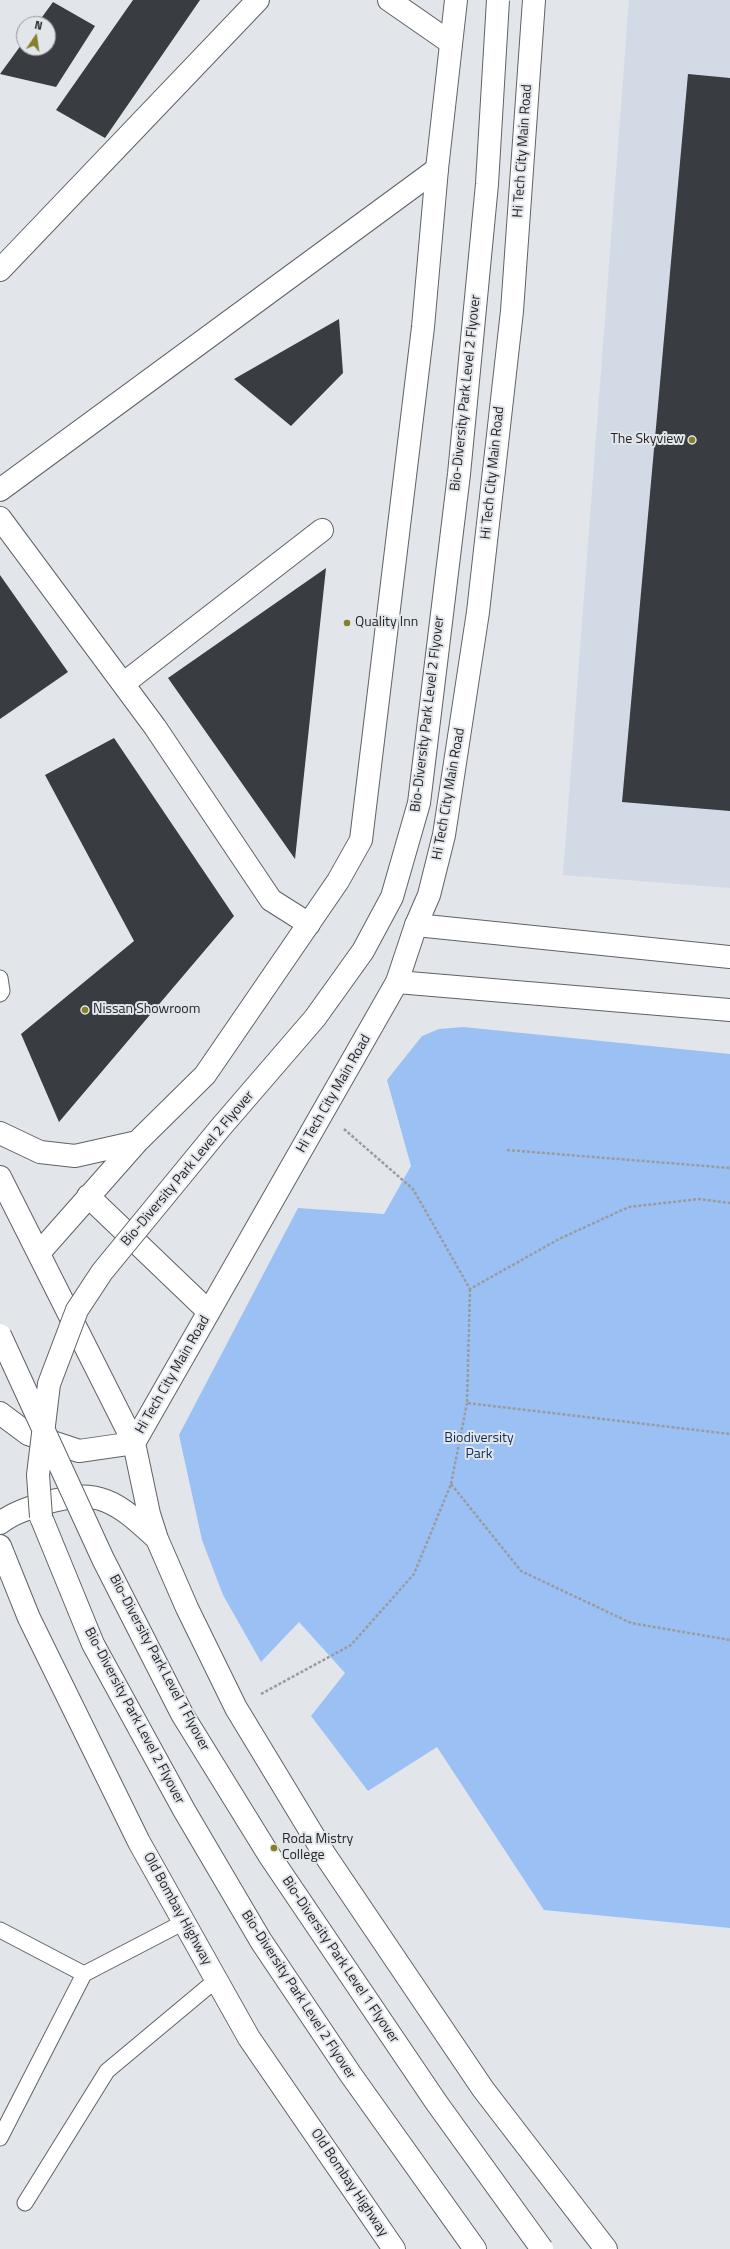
<!DOCTYPE html>
<style>
body{margin:0}
#map{position:relative;width:730px;height:2249px;overflow:hidden;background:#e2e5ea;font-family:"Titillium Web",sans-serif}
canvas{display:block}
.north{position:absolute;left:16px;top:16px;width:40px;height:40px;box-sizing:border-box;background:#e2e5ea;border:1px solid #96999c;border-radius:50%;rotate:13deg;font-size:11px;font-weight:700;line-height:16px;text-align:center;color:#252628}
.north::after{content:'';display:block;margin:auto;width:14px;height:18px;background:#858028;clip-path:polygon(50% 0,100% 100%,50% 72%,0 100%)}
</style>
<div id="map">
<canvas width="730" height="2249"></canvas>
<div class="north">N</div>
</div>
<script>
const ctx = document.querySelector('canvas').getContext('2d');
ctx.lineJoin = 'round';
function paint(path, color) { ctx.fillStyle = color; ctx.fill(path, 'evenodd'); }
function stroke(path, color, width, dash) { ctx.strokeStyle = color; ctx.lineWidth = width; ctx.lineCap = dash ? 'butt' : 'round'; ctx.setLineDash(dash || []); ctx.stroke(path); }
function write(font, color, halo, rows, align = 'center') {
  ctx.font = font + ' "Titillium Web",sans-serif'; ctx.lineWidth = 4; ctx.setLineDash([]); ctx.textBaseline = 'middle'; ctx.strokeStyle = halo; ctx.fillStyle = color; for (const [text, x, y, turn = 0] of rows) {
    ctx.save(); ctx.translate(x, y); ctx.rotate((+turn || 0) * Math.PI / 180); ctx.textAlign = isNaN(turn) ? turn : align; if (halo) ctx.strokeText(text, 0, 0); ctx.fillText(text, 0, 0); ctx.restore();
  }
}
const built = new Path2D(`
 M629 0H730V888L563 875Z`);
const green = new Path2D(`
 M463 1027 730 1054V1928L544 1910 437 1747 368 1791 311 1716 345 1673 299 1622 261 1662 223 1595 202 1540 179 1435 298 1208 384 1214 411 1166 387 1080 422 1036 439 1029Z`);
const building = new Path2D(`
 M133 0H200L105 138 56 110Z
 M53 2 95 26 56 87 0 74 24 41V48H48V24H37Z
 M688 74 730 78V811L622 802Z
 M339 319 343 373 291 426 234 379Z
 M326 568 295 859 168 678Z
 M0 575 68 672 0 719Z
 M114 738 234 916 59 1122 21 1034 134 941 45 775Z`);
const path = new Path2D(`
 M344 1129 413 1189 470 1289 559 1239 629 1207 699 1199 730 1203
 M507 1150 730 1168
 M470 1289 467 1403 730 1434
 M451 1484 467 1403
 M261 1694 351 1645 414 1574 451 1484 521 1571 631 1623 730 1640`);
const service = new Path2D(`
 M0 978 2 991 0 994
 M0 1930 84 1974
 M0 2138 84 1974 184 1922
 M25 2203 107 2071 216 1980`);
const minor = new Path2D(`
 M389 0 451 43
 M0 270 258 0
 M0 518 155 727 271 900 309 924
 M123 684 322 530`);
const tertiary = new Path2D(`
 M0 490 437 169
 M416 925 730 957
 M397 982 730 1010`);
const primary = new Path2D(`
 M0 1133 40 1152 75 1156 137 1142
 M0 1177 134 1443 149 1514 157 1539 187 1608 236 1708 325 1855 483 2089 606 2249
 M88 1196 209 1312
 M39 1253 137 1142 205 1075 338 881 361 840 423 327 437 169 456 0
 M0 1413 28 1434 79 1451 134 1443
 M134 1443 397 982 416 925 429 895 444 835 478 612 512 311 534 0
 M41 1517 93 1644 184 1810 261 1941 351 2075 475 2249
 M0 1523C13 1513 29 1508 45 1503 99 1487 117 1502 156 1538
 M0 1546 29 1618 139 1842 249 2038 394 2249`);
const primaryBridge = new Path2D(`
 M0 1335 103 1559 182 1714 269 1855 436 2102 542 2249
 M41 1517 38 1475 49 1384 77 1310 102 1272 221 1127 315 1018 363 951 392 897 419 803 459 474 487 184 498 0`);
const markers = [
 [692,440,4,"#858028"],
 [347,623,4,"#858028"],
 [85,1010,4,"#858028"],
 [274,1848,4,"#858028"]
];
const streetNames = [
 ["Hi Tech City Main Road",523,151,-86],
 ["Bio-Diversity Park Level 2 Flyover",466,393,-84],
 ["Hi Tech City Main Road",493,473,-84],
 ["Bio-Diversity Park Level 2 Flyover",428,714,-83],
 ["Hi Tech City Main Road",449,794,-80],
 ["Hi Tech City Main Road",334,1094,-60],
 ["Bio-Diversity Park Level 2 Flyover",188,1169,-50],
 ["Hi Tech City Main Road",173,1375,-60],
 ["Bio-Diversity Park Level 1 Flyover",159,1663,62],
 ["Bio-Diversity Park Level 2 Flyover",134,1716,62],
 ["Old Bombay Highway",177,1909,61],
 ["Bio-Diversity Park Level 1 Flyover",340,1960,56],
 ["Bio-Diversity Park Level 2 Flyover",298,1995,57],
 ["Old Bombay Highway",349,2183,56]
];
const poiNames = [
 ["The Skyview",684,440,"right"],
 ["Quality Inn",355,623],
 ["Nissan Showroom",93,1010],
 ["Roda Mistry",282,1840],
 ["College",282,1856]
];
const parkNames = [
 ["Biodiversity",479,1439],
 ["Park",479,1455]
];
paint(built, '#d2dae5');
paint(green, '#9bc1f4');
paint(building, '#393c40');
stroke(service, '#5f6266', 17);
stroke(minor, '#5f6266', 24);
stroke(tertiary, '#5f6266', 24);
stroke(primary, '#5f6266', 24);
stroke(path, '#999b9f', 2.5, [3, 2]);
stroke(service, '#fff', 15);
stroke(minor, '#fff', 22);
stroke(tertiary, '#fff', 22);
stroke(primary, '#fff', 22);
stroke(primaryBridge, '#5f6266', 24, []);
stroke(primaryBridge, '#fff', 22);
for (const [x, y, r, color] of markers) { const dot = new Path2D(); dot.arc(x, y, r, 0, 2 * Math.PI); ctx.fillStyle = color; ctx.fill(dot); stroke(dot, '#e2e5ea', 1.5); }
write('14px', '#252628', '#e2e5ea', streetNames);
write('14px', '#252628', '#e2e5ea', poiNames, 'left');
write('14px', '#092e5b', '#e2e5ea', parkNames);
</script>
